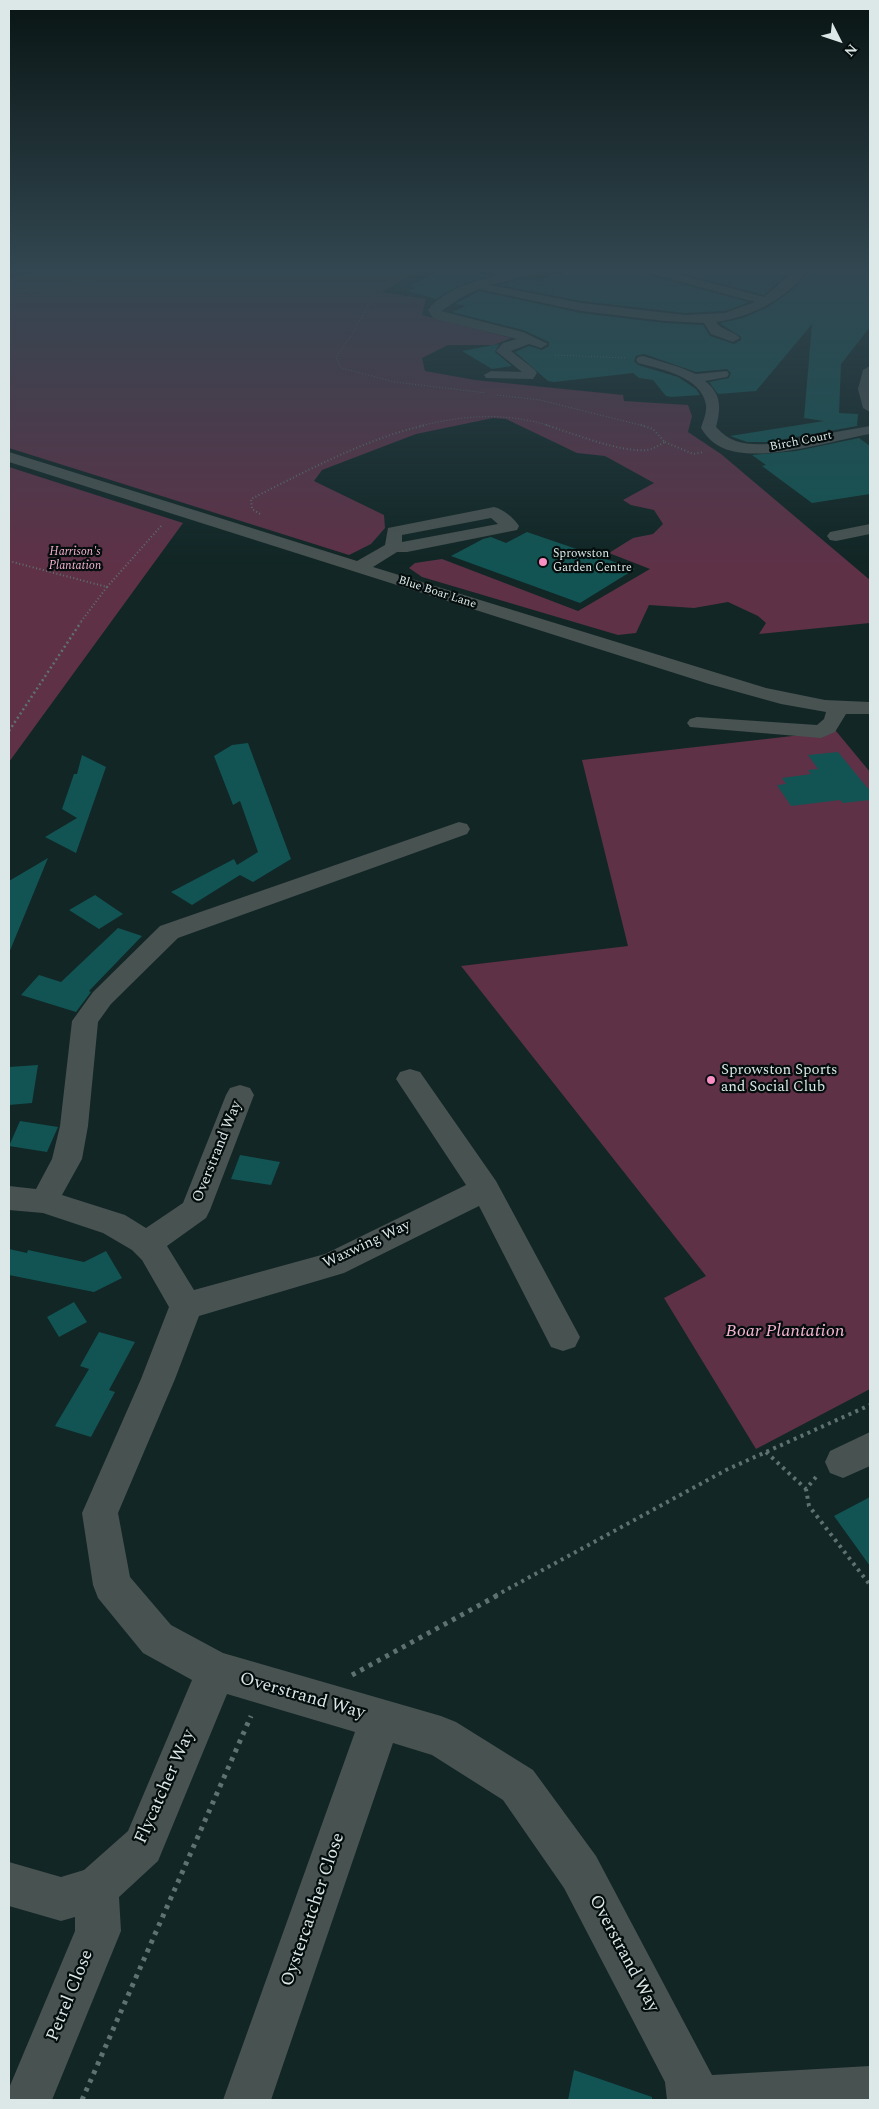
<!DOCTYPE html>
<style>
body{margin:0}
#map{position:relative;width:879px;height:2109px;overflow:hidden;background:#112625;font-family:Spectral,serif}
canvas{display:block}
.frame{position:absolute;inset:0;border:10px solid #dbe8e7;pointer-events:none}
.north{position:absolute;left:814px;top:15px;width:50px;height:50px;-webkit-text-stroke:4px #050d0d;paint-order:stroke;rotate:131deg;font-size:14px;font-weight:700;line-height:20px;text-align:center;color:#dbe8e7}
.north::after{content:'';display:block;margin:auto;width:18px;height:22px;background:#dbe8e7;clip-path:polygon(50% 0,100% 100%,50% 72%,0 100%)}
</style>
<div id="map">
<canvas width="879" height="2109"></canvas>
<div class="frame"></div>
<div class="north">N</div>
</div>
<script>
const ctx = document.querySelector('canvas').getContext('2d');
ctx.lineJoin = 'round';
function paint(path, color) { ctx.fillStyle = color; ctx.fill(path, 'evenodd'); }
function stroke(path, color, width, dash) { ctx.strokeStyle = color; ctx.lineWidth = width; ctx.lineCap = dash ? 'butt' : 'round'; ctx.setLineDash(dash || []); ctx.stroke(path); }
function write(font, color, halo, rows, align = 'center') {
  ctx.font = font + ' Spectral,serif'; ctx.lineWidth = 4.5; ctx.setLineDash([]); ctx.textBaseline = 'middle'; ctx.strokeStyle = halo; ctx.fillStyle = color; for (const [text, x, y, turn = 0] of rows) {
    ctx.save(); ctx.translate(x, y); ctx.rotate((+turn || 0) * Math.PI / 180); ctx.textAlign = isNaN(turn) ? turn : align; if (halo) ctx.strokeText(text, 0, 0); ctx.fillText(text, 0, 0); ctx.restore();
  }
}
const green = new Path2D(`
 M55 270H294L320 274 327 270H421L382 292 426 299 422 315 511 338 494 345H448L422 358 425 371 475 380 623 395 624 401 688 405 692 416 688 432 721 454 870 580V623L759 634 766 623 758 616 728 602 694 608 649 605 636 633 618 635 422 577 409 568 415 563 442 559 578 611 650 569 609 553 633 538 653 534 663 524 654 510 631 505 623 500 654 483 605 456 577 453 506 419 493 418 416 434 322 470 314 481 384 515 385 528 371 544 349 555 9 448V278Z
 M9 467 183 523 9 762Z
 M836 731 870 772V1389L756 1449 664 1298 706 1276 461 966 628 946 582 760Z`);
const building = new Path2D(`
 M444 270H449L491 275 458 286 436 299 407 291 415 288 408 286Z
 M568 270H641L645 274 749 302 725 311 685 313 581 301 498 285 522 279 542 281 552 274 562 275Z
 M669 270H792L764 295Z
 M810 270H870V327L841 364 839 413 858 414 857 426 768 442H747L730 436 824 421 804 418 812 324 756 391 718 394 709 382 729 378 731 373 727 369 696 372 644 354 636 356 634 361 638 365 678 377 696 389 700 395 671 397 666 396 653 380 639 378 633 373 554 382 548 381 515 352 529 346 542 350 549 346V342L523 330 452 312 466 306 455 304 479 291 581 313 665 323 703 325 710 336 734 344 741 340V337L720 323 743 318 768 307 791 291Z
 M499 344 495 352 512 366 492 369 462 351Z
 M859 438 870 446V494L812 503 762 466 766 465 752 455 796 451Z
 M527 532 635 569 580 603 451 556 483 539 491 537 506 543Z
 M248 743 291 859 253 882 240 875 192 905 171 892 234 859 237 865 258 852 240 801 233 805 214 756 232 745Z
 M838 752 870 791V800L843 803 840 800 791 806 777 785 786 784 782 778 811 774 808 770 818 769 808 755Z
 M82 755 106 767 76 853 45 837 77 818 62 809 74 774H77Z
 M48 858 9 953V881Z
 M95 895 123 914 99 929 69 910Z
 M118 928 142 936 89 991 91 992 76 1012 21 995 39 975 61 982Z
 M38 1065 32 1103 9 1105V1067Z
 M20 1121 58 1127 47 1152 9 1146Z
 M240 1155 280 1162 271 1185 231 1179Z
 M9 1249 27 1253 28 1250 84 1262 106 1251 122 1278 94 1292 9 1275Z
 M74 1302 87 1322 59 1337 47 1317Z
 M99 1332 135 1342 109 1390 115 1392 91 1437 55 1426 89 1369 80 1366Z
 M870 1497V1566L834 1516Z
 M574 2070 652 2097V2100H568Z`);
const pathFar4 = new Path2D(`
 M258 270 311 277 342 270
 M415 270 386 283 375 292 353 333 336 357 341 368 395 382 486 393
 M9 293 110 277 157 275 188 270
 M555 355 626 358
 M497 395 540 400 644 426
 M420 426C465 415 506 412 550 426`);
const pathFar3 = new Path2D(`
 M546 425C572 433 621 453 647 450 654 449 659 445 665 442L653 429 641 425
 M665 442 693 454 704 452
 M260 514 252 509 251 499C307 471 364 439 426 425
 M9 561 107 587 80 623
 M107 587 161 526`);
const pathFar2 = new Path2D(`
 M9 731 81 622`);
const pathFar1 = new Path2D(`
 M766 1452 806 1489
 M816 1477 806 1489 809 1506 870 1585
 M495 1596 726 1470 870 1405`);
const path = new Path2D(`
 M352 1675 498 1595
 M82 2100 251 1716`);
const minor = new Path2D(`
 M521 270H543L541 272 490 285 581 303 685 315 725 313 755 302 645 272 643 270H662L764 297 795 270H808C786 299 752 317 716 322 722 331 733 330 740 338L733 342 711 334 704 323 665 321 581 311 479 289 462 297 441 311 523 332 548 344 541 348 529 344 511 351 535 370 537 373 533 379 486 378 484 375 491 371 522 372 496 351 503 343 517 339 439 320 433 318 428 310C448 284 491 277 521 270Z
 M643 356 679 367 696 374 727 371 729 374 727 377 705 381C722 394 721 409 716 427 731 444 747 445 768 444L870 426V434C831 441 759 464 723 448 713 444 706 436 701 428 703 421 707 413 706 405 702 377 661 369 638 363L636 360 638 357Z
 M870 366V412L863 408 858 389 863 370Z
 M9 452 357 561 385 545 388 528 494 507C503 509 514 518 519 526L517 530 407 552H397L373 567 766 688 825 700 870 702V714H846L835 732 821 738 690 727 687 723 690 719 697 717 817 725 824 719 826 712 781 704 709 684 9 462ZM491 518 498 524 402 542V535Z
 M870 524V534L836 541 830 540 827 536 830 532Z
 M459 822 467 824 470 829 467 834 178 938 111 1004 98 1022 88 1126 82 1159 62 1195 125 1215 146 1228 183 1203 226 1095 230 1088 240 1085 250 1088 254 1095 210 1210 206 1218 167 1246 194 1290 325 1254 466 1185 396 1079 400 1072 410 1069 420 1072 496 1181 580 1337 575 1347 563 1351 551 1347 479 1206 344 1273 199 1316 175 1379 118 1513 130 1577 171 1625 223 1653 441 1716 456 1722 533 1770 596 1856 712 2075 870 2066V2100H667L665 2082 564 1888 503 1800 432 1755 393 1743 271 2100H223L355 1732 227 1694 158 1861 119 1897 121 1931 52 2100H9V2088L75 1931V1917L61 1921 9 1906V1862L61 1877 84 1870 128 1831 192 1680 143 1653 98 1598 93 1585 82 1513 141 1379 169 1307 142 1260 132 1250 103 1233 43 1213 9 1210V1186L36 1189 52 1159 60 1126 72 1021 93 992 160 926Z
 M870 1432V1466L843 1478 830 1473 825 1462 830 1451Z`);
const markers = [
 [543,562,5,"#fb8fc5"],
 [711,1080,5,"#fb8fc5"]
];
const farStreetnames = [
 ["Birch Court",801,442,-11],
 ["Blue Boar Lane",437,593,18]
];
const farParknames = [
 ["Harrison's",75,553],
 ["Plantation",75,567]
];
const farPoinames = [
 ["Sprowston",553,555],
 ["Garden Centre",553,569]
];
const poiNames = [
 ["Sprowston Sports",721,1071],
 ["and Social Club",721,1088]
];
const streetNames = [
 ["Overstrand Way",218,1152,-68],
 ["Waxwing Way",367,1245,-25]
];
const nearParknames = [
 ["Boar Plantation",785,1332]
];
const nearStreetnames = [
 ["Overstrand Way",302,1697,16],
 ["Flycatcher Way",166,1787,-66],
 ["Oystercatcher Close",314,1910,-71],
 ["Overstrand Way",623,1954,62],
 ["Petrel Close",71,1996,-68]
];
paint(green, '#5e3147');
paint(building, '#125453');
stroke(pathFar4, '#5f7170', 1, [1, 2]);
stroke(pathFar3, '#5f7170', 2, [1, 2.5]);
stroke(pathFar2, '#5f7170', 2.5, [2, 3]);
stroke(pathFar1, '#5f7170', 4, [3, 4.5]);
stroke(path, '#5f7170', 5, [4, 5.5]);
paint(minor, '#485251');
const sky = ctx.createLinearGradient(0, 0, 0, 565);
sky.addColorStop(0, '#091514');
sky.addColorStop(0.48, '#324751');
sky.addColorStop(1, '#32475100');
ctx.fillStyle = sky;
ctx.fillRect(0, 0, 879, 565);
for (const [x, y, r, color] of markers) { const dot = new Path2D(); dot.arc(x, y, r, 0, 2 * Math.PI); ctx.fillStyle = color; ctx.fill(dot); stroke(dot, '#050d0d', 2); }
write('12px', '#dbe8e7', '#050d0d', farStreetnames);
write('italic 12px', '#f6b3d2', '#050d0d', farParknames);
write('12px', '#dbe8e7', '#050d0d', farPoinames, 'left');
write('15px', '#dbe8e7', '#050d0d', poiNames, 'left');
write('15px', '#dbe8e7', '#050d0d', streetNames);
write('italic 18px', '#f6b3d2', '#050d0d', nearParknames);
write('18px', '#dbe8e7', '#050d0d', nearStreetnames);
</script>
